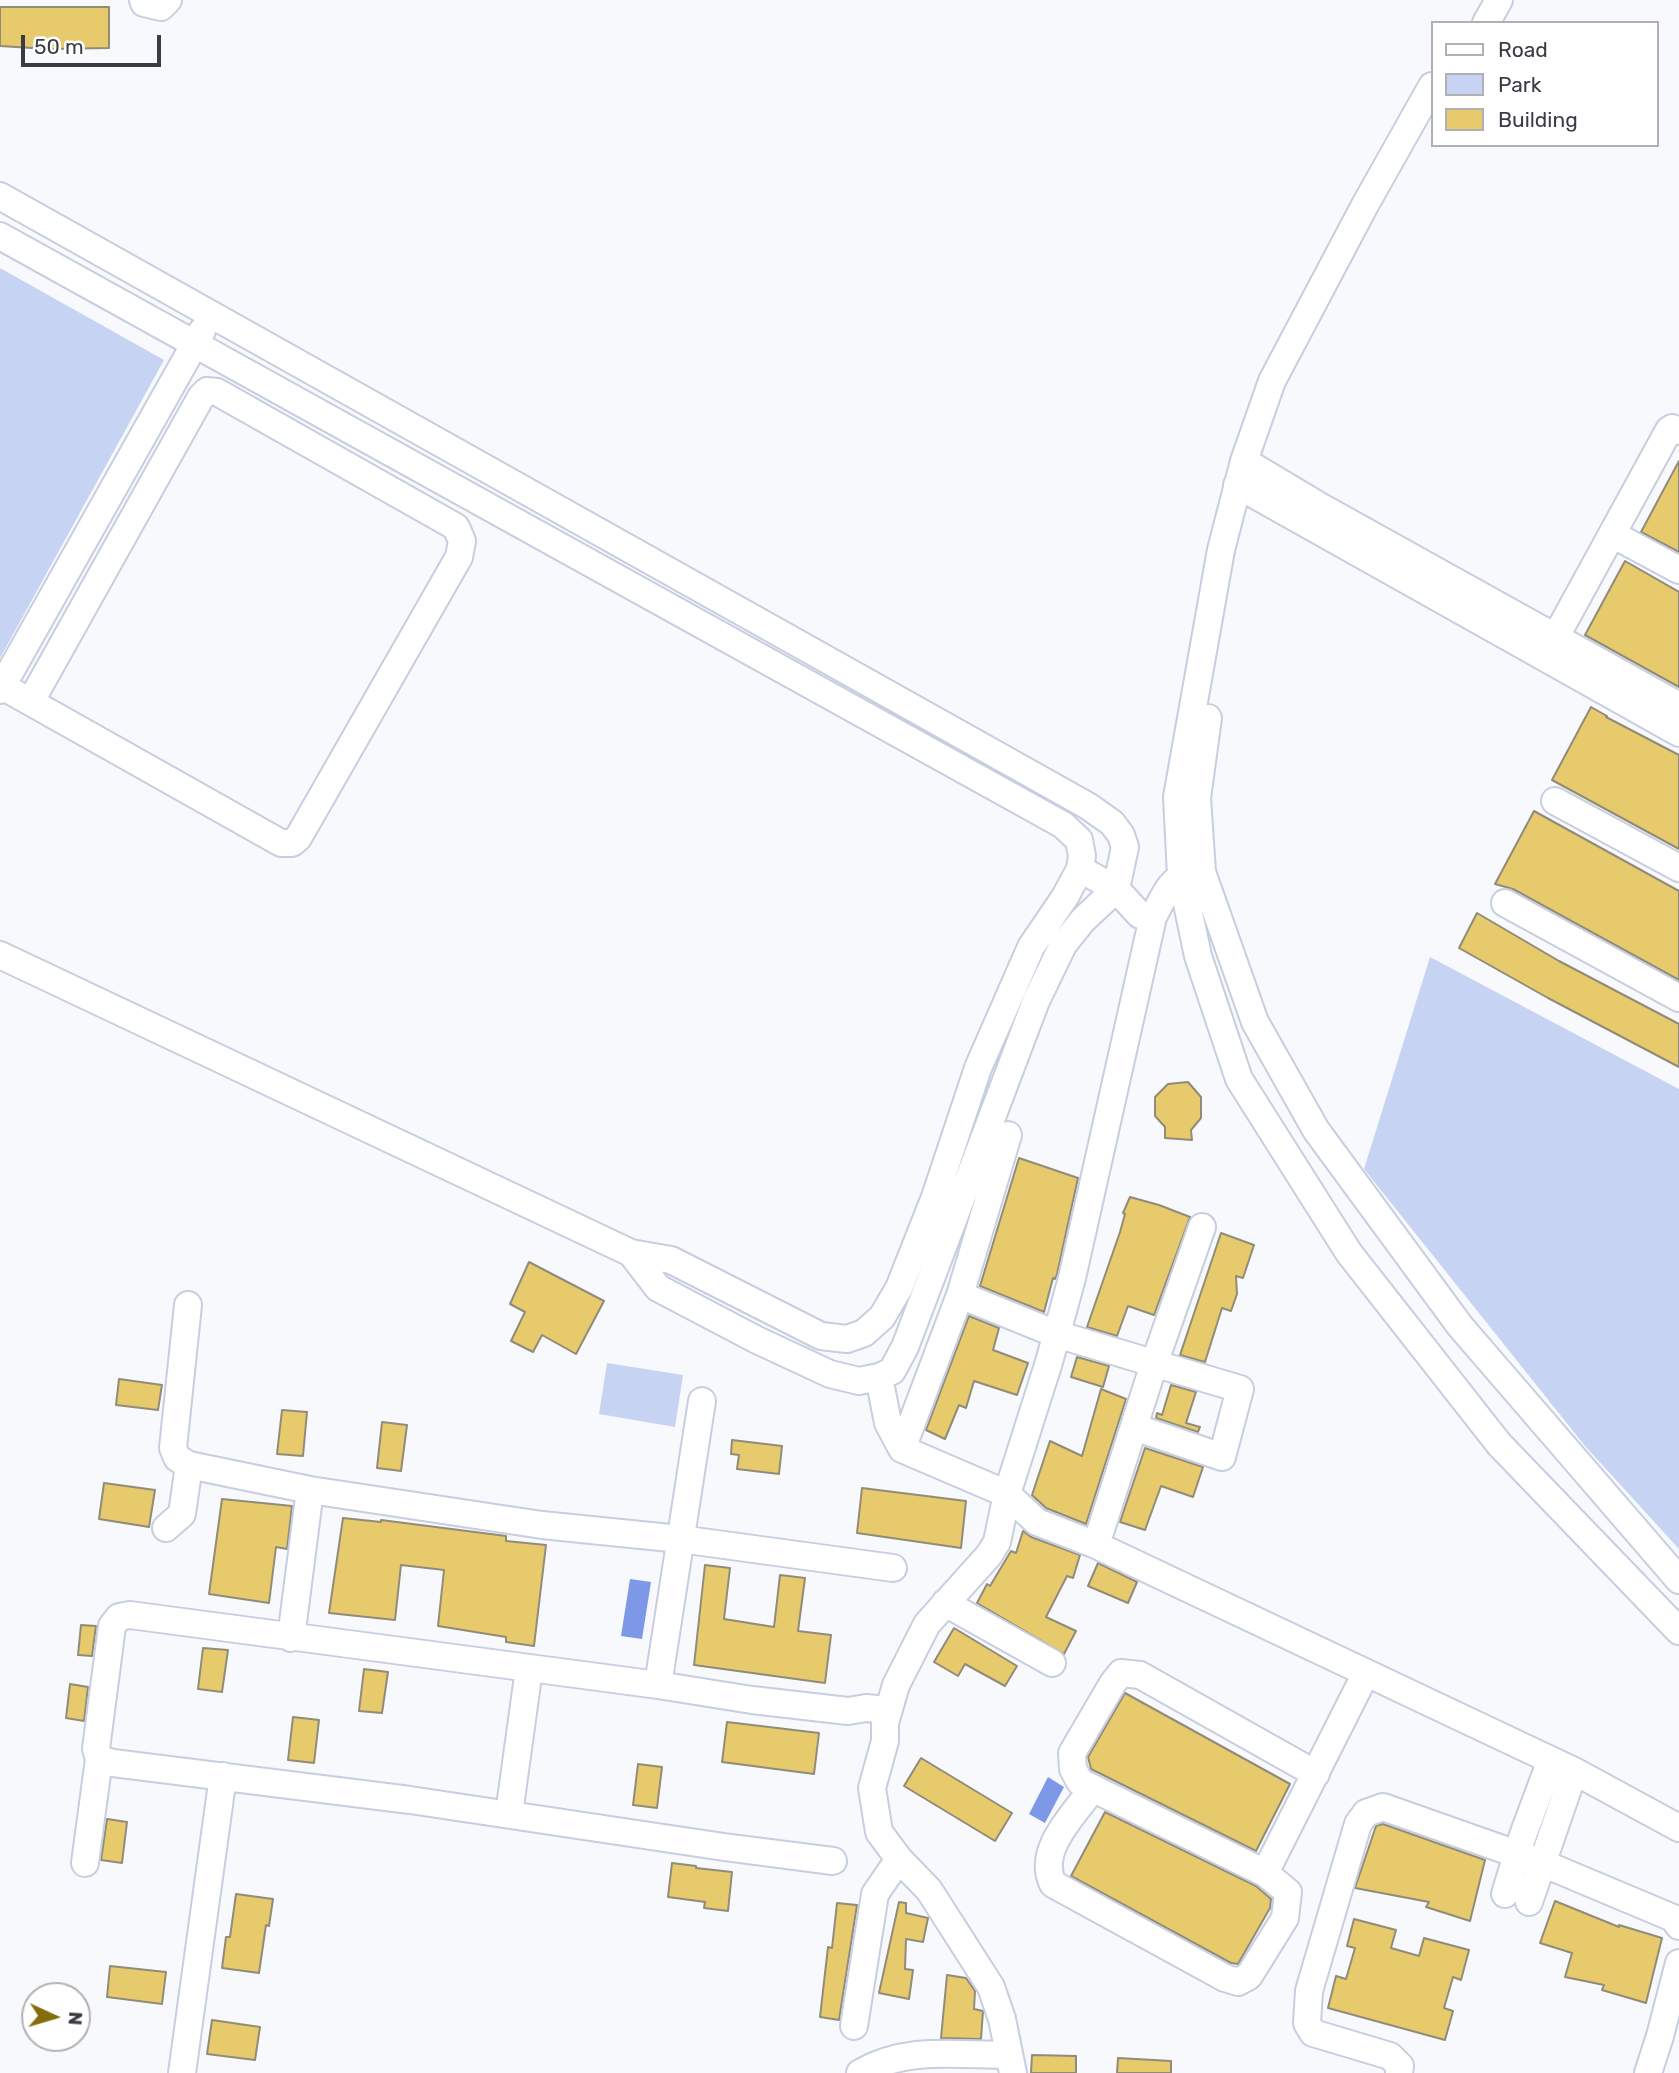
<!DOCTYPE html>
<style>
body{margin:0}
#map{position:relative;width:1679px;height:2073px;overflow:hidden;background:#f8f9fd;font-family:Rubik,sans-serif}
canvas{display:block}
.legend{position:absolute;left:1431px;top:21px;width:228px;height:126px;box-sizing:border-box;background:#fff;border:2px solid #b0b1b4;margin:0;padding:9px 12px;list-style:none;font-size:21px;color:#393c43}
.legend li{display:flex;align-items:center;gap:14px;height:35px}
.legend b{width:35px;border:2px solid #b0b1b4}
.north{position:absolute;left:21px;top:1982px;width:70px;height:70px;box-sizing:border-box;background:#fff;border:2px solid #b0b1b4;border-radius:50%;rotate:94deg;font-size:19px;font-weight:700;line-height:28px;text-align:center;color:#393c43}
.north::after{content:'';display:block;margin:auto;width:24px;height:32px;background:#856d0a;clip-path:polygon(50% 0,100% 100%,50% 72%,0 100%)}
.scale{position:absolute;left:21px;top:35px;width:140px;height:32px;box-sizing:border-box;border:4px solid #393c43;border-top:0;padding-left:9px;font-size:21px;line-height:24px;white-space:nowrap;color:#393c43;-webkit-text-stroke:5px #fff;paint-order:stroke}
</style>
<div id="map">
<canvas width="1679" height="2073"></canvas>
<ul class="legend">
<li><b style="height:9px;background:#fff"></b>Road</li>
<li><b style="height:19px;background:#c7d3f2"></b>Park</li>
<li><b style="height:19px;background:#e7ca6b"></b>Building</li>
</ul>
<div class="north">N</div>
<div class="scale">50 m</div>
</div>
<script>
const ctx = document.querySelector('canvas').getContext('2d');
ctx.lineJoin = 'round';
function paint(path, color) { ctx.fillStyle = color; ctx.fill(path, 'evenodd'); }
function stroke(path, color, width, dash) { ctx.strokeStyle = color; ctx.lineWidth = width; ctx.lineCap = dash ? 'butt' : 'round'; ctx.setLineDash(dash || []); ctx.stroke(path); }
const green = new Path2D(`
 M0 268 164 360 0 658Z
 M1430 957 1679 1089V1549L1585 1446 1364 1169Z
 M607 1363 683 1375 675 1427 599 1414Z`);
const water = new Path2D(`
 M630 1579 651 1582 642 1639 621 1636Z
 M1048 1777 1064 1787 1045 1823 1029 1814Z`);
const building = new Path2D(`
 M0 7H109V48L48 49 0 46Z
 M1679 461V552L1641 532Z
 M1625 561 1679 592V687L1585 635Z
 M1591 707 1607 716 1606 717 1679 755V849L1552 780Z
 M1534 811 1679 891V980L1513 889 1495 884Z
 M1477 913 1559 961 1679 1024V1067L1548 998 1459 948Z
 M1188 1082 1201 1097V1118L1191 1130 1192 1140 1165 1138V1127L1155 1116V1097L1168 1084Z
 M1019 1158 1078 1178 1057 1274 1055 1279 1053 1278 1044 1312 980 1286Z
 M1130 1197 1159 1205 1190 1217 1154 1315 1128 1306 1117 1336 1087 1327 1120 1232 1125 1214 1123 1213Z
 M1221 1233 1254 1245 1243 1278 1236 1276 1237 1294 1231 1311 1222 1308 1205 1362 1180 1355Z
 M529 1262 604 1301 576 1354 542 1335 533 1352 511 1341 525 1312 510 1304Z
 M969 1316 999 1328 993 1350 1028 1363 1017 1395 974 1381 966 1408 959 1405 945 1439 926 1430Z
 M1077 1357 1109 1366 1103 1387 1071 1377Z
 M119 1379 162 1385 158 1410 116 1405Z
 M1171 1385 1196 1392 1186 1423 1200 1427 1198 1432 1156 1418 1157 1413 1162 1415Z
 M1101 1389 1126 1399 1086 1524 1046 1508 1032 1495 1050 1441 1082 1456Z
 M282 1410 307 1412 303 1456 277 1454Z
 M382 1422 407 1425 401 1471 377 1468Z
 M732 1440 782 1446 779 1474 737 1469 739 1455 731 1454Z
 M1145 1448 1203 1467 1193 1497 1161 1486 1145 1530 1120 1522Z
 M104 1483 155 1490 149 1527 99 1519Z
 M862 1488 966 1501 961 1548 857 1533Z
 M222 1499 292 1506 287 1549 276 1547 269 1603 209 1594Z
 M343 1518 381 1522V1520L506 1536V1541L546 1545 534 1646 506 1642V1637L438 1626 444 1570 401 1565 395 1620 329 1613Z
 M1023 1531 1031 1537 1080 1555 1073 1578 1067 1576 1046 1617 1076 1631 1064 1654 977 1603 987 1584 990 1586 1011 1551 1016 1553Z
 M1098 1563 1137 1582 1128 1603 1088 1586Z
 M705 1565 730 1568 724 1619 774 1627 780 1575 805 1578 798 1631 831 1635 825 1683 694 1665Z
 M81 1625 96 1626 92 1656 78 1655Z
 M954 1628 1017 1666 1005 1686 965 1664 958 1676 934 1662Z
 M203 1648 228 1650 222 1692 198 1689Z
 M364 1669 388 1672 382 1713 359 1711Z
 M70 1684 88 1687 84 1721 66 1718Z
 M1125 1693 1290 1784 1256 1851 1091 1769 1088 1757Z
 M293 1717 319 1720 314 1763 288 1760Z
 M727 1722 819 1733 814 1774 722 1762Z
 M921 1758 1012 1813 995 1841 904 1786Z
 M638 1764 662 1767 657 1808 633 1805Z
 M1105 1812 1256 1886 1271 1899 1270 1908 1238 1964 1231 1963 1071 1876Z
 M107 1819 127 1822 122 1863 101 1860Z
 M1383 1824 1485 1860 1470 1921 1426 1907 1429 1902 1355 1888 1376 1826Z
 M672 1863 696 1866V1868L732 1872 728 1911 704 1908 705 1902 668 1897Z
 M236 1894 273 1899 269 1926 266 1925 259 1973 222 1968 226 1937H230Z
 M1555 1901 1619 1927V1925L1662 1938 1646 2003 1602 1990 1604 1985 1565 1977 1572 1953 1540 1943Z
 M899 1902 906 1903V1913L928 1918 923 1942 906 1939 905 1969 913 1970 909 1999 879 1993Z
 M837 1903 857 1905 839 2020 820 2017 828 1947 832 1948Z
 M1354 1919 1396 1930 1391 1948 1419 1956 1424 1938 1469 1950 1461 1980 1453 1977 1444 2008 1453 2011 1445 2040 1328 2008 1336 1976 1346 1979 1355 1948 1347 1946Z
 M110 1966 166 1972 162 2004 107 1997Z
 M947 1975 966 1978 975 1991 974 2009 983 2011 981 2039 941 2038Z
 M212 2020 260 2027 255 2060 207 2054Z
 M1032 2055 1076 2056V2073H1031Z
 M1118 2058 1171 2061V2073H1117Z`);
const minor = new Path2D(`
 M143 0 144 3 161 7 168 0
 M1486 23 1499 0
 M1432 86 1365 205 1272 381 1244 461 1221 550 1177 797 1181 875 1198 956 1239 1079 1349 1253 1499 1444 1679 1631
 M0 196 1088 806 1112 823 1121 835 1125 847 1116 889 1083 920 1063 945 1036 1001 905 1347 892 1371 879 1377 859 1381 830 1374 757 1340 658 1288 631 1253 671 1260 821 1336 847 1339 864 1333 882 1317 899 1288 935 1197 978 1068 1031 947 1065 897 1080 869 1082 856 1079 840 1063 825 0 236
 M1244 461 1316 504 1679 706
 M1237 485 1679 733
 M1612 534 1679 570
 M1548 651 1669 430 1672 428 1679 431
 M2 686 281 843H292L298 838 459 557 462 541 456 527 217 392 207 391 201 397 31 701
 M0 690 202 331
 M1208 718 1197 798 1202 872 1255 1022 1316 1130 1460 1326 1679 1580
 M1555 801 1679 868
 M1080 869 1116 889 1140 915 1153 917
 M1505 903 1679 998
 M0 955 631 1253
 M960 1295 1056 1334 1240 1389 1222 1457 1134 1427
 M188 1305 173 1448 177 1458 189 1465 310 1490 542 1525 680 1539 893 1568
 M879 1377 888 1423 902 1449 1007 1494 1037 1522 1096 1545 1574 1771 1679 1828
 M902 1449 960 1295 1008 1135
 M166 1528 182 1514 189 1465
 M1096 1545 1154 1364 1202 1227
 M945 1603 1052 1663
 M291 1638 310 1490
 M658 1685 702 1401
 M99 1759 113 1763 410 1800 724 1847 833 1861
 M1316 1774 1140 1675 1121 1673 1113 1683 1072 1753 1073 1769 1080 1782 1265 1873 1366 1673
 M1093 1788C1074 1815 1036 1850 1053 1884L1225 1978 1238 1982 1249 1976 1285 1918 1288 1892 1265 1873
 M509 1814 529 1669
 M85 1863 99 1759 96 1749 112 1626 119 1617 130 1615 658 1685 752 1700 848 1711 866 1708 888 1710
 M1505 1894 1523 1835 1551 1760
 M1529 1902 1574 1771
 M854 2026 875 1894 899 1859
 M182 2073 223 1776
 M860 2073C907 2046 955 2055 1008 2055
 M1013 2073 1002 2019 991 1987 929 1890 899 1859 879 1832 872 1788 885 1741V1723L896 1685 927 1624 989 1555 997 1542 1007 1494 1049 1362 1072 1278 1153 917C1163 899 1170 877 1191 873
 M1399 2073 1400 2066 1390 2056 1313 2033 1307 2023 1309 1991 1358 1824 1366 1813 1383 1807 1542 1863 1673 1918 1679 1926
 M1648 2073 1660 2036 1679 1963`);
paint(green, '#c7d3f2');
paint(water, '#7d98e6');
paint(building, '#e7ca6b');
stroke(building, '#918b7a', 2);
stroke(minor, '#c7cee0', 30);
stroke(minor, '#fff', 26);
</script>
